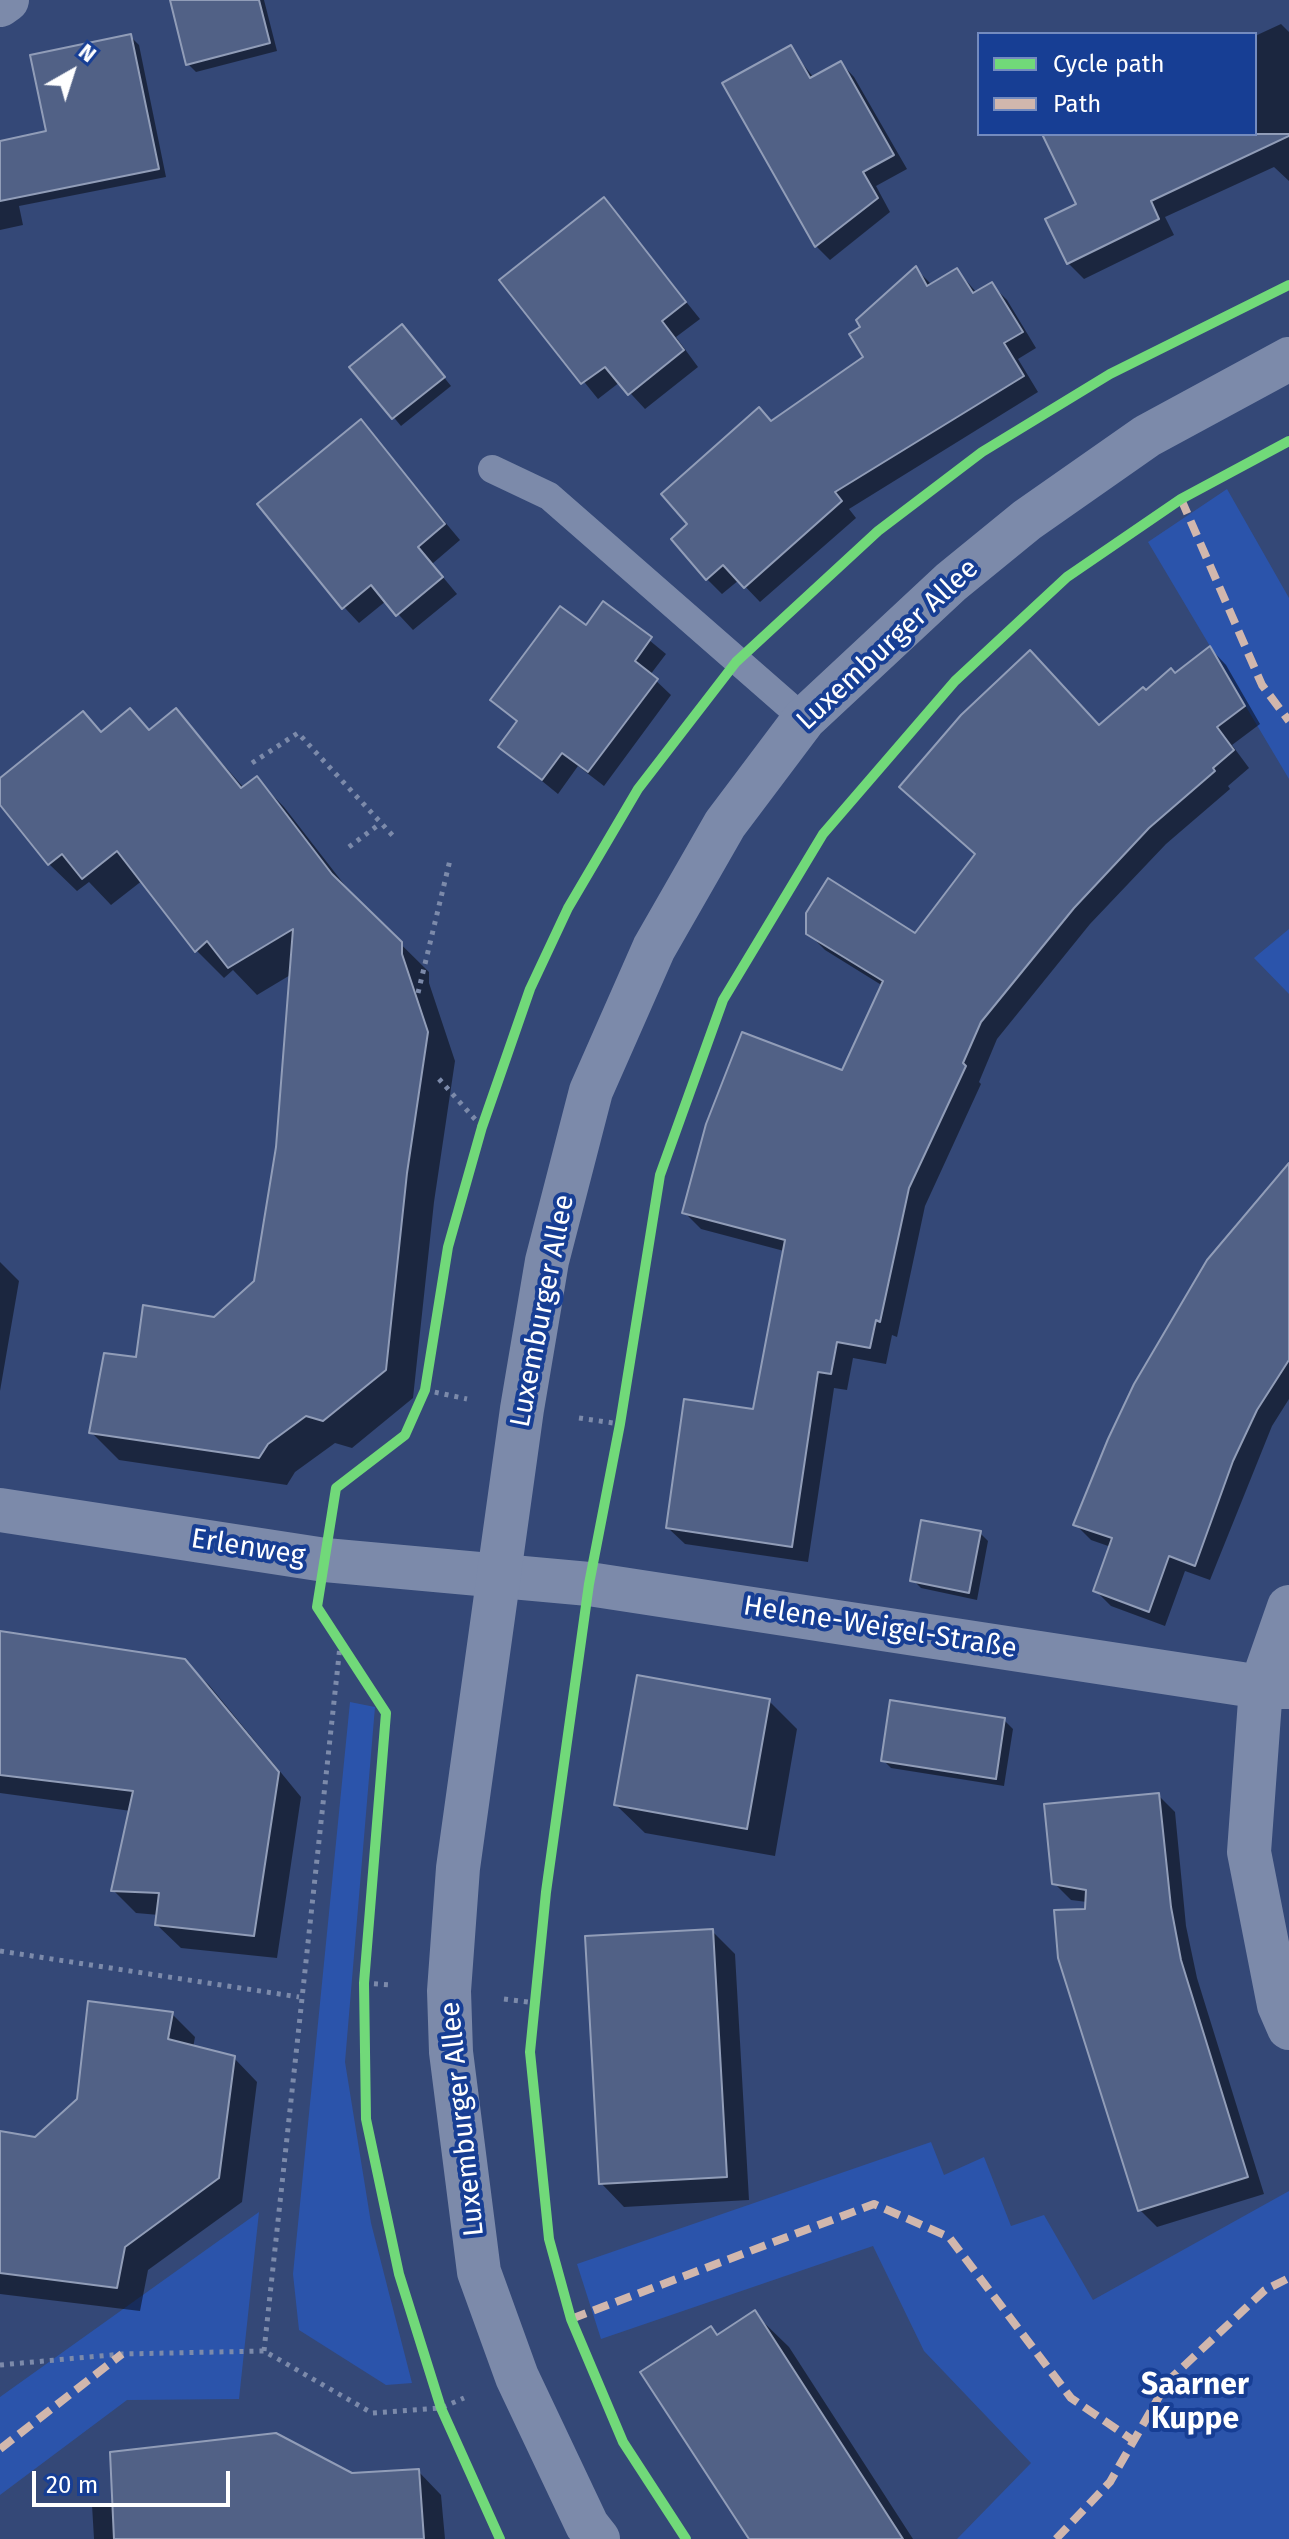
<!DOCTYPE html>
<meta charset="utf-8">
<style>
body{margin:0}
#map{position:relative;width:1289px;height:2539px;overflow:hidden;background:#344877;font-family:"Fira Sans",sans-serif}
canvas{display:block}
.legend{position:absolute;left:977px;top:32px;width:280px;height:104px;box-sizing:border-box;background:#173e94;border:2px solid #748bbf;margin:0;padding:10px 14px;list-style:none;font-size:24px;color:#fff}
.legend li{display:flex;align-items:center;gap:16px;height:40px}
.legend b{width:40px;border:2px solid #748bbf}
.north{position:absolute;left:32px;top:32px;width:80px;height:80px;-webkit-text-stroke:6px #173e94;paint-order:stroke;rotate:39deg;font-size:22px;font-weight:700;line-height:32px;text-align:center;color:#fff}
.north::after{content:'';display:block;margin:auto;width:28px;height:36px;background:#fff;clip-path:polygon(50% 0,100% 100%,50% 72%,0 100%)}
.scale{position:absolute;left:32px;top:2471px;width:198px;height:36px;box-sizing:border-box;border:4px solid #fff;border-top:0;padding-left:10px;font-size:24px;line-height:28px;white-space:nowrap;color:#fff;-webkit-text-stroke:6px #173e94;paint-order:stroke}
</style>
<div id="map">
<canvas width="1289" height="2539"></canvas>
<ul class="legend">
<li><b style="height:10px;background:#71d979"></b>Cycle path</li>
<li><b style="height:10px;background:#d1b7ad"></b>Path</li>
</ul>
<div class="north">N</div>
<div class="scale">20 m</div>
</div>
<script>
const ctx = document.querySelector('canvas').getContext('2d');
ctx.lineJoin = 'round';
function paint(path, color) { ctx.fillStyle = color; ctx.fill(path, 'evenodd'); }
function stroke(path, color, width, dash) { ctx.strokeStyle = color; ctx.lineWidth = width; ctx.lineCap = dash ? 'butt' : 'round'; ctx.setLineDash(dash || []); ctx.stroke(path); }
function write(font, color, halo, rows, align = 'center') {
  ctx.font = font + ' "Fira Sans",sans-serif'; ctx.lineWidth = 8; ctx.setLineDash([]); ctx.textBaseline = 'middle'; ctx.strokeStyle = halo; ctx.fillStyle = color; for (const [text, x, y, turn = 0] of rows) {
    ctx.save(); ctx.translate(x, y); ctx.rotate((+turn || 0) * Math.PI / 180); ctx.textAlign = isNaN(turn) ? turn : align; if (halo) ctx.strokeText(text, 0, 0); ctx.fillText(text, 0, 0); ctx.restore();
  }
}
const green = new Path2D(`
 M1227 489 1289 598V779L1148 542Z
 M1289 929V994L1254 958Z
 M350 1702 375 1707 345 2062 371 2223 412 2383 386 2385 299 2330 293 2274Z
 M931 2142 944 2175 984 2157 1011 2226 1044 2215 1093 2300 1289 2191V2539H957L1031 2463 924 2351 873 2246 601 2339 577 2264Z
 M259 2212 239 2399 127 2400 0 2495V2397Z`);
const shadow = new Path2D(`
 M172 0H264L277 51 196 72 188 64Z
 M1281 24 1289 32V181L1274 167 1165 217 1174 235 1084 279 1068 263 1079 205 1048 134H1255V36Z
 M130 36 139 45 166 177 19 206 23 225 0 230V143L48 133Z
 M790 48 814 78 841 63 854 77 907 169 876 186 890 212 830 260 816 246 725 84Z
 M604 200 700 319 676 337 698 367 645 409 620 382 598 399 502 280Z
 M916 269 932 285 957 270 977 293 991 284 1007 300 1036 348 1018 359 1038 392 849 509 856 518 760 602 739 580 722 594 707 579 690 524 772 423 866 358 863 328Z
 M410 335 451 386 401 426 352 367Z
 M361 422 460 540 432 564 457 594 413 630 386 601 359 623 344 607Z
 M604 603 666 654 650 675 671 695 604 786 578 766 558 794 500 747 518 723 493 700 586 627Z
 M1210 648 1226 665 1260 724 1232 745 1249 768 1228 786 1230 789 1166 844 1090 924 997 1039 979 1082 981 1084 925 1206 897 1337 892 1335 886 1364 853 1358 847 1390 834 1388 808 1562 685 1544 668 1528 755 1411 784 1251 701 1229 684 1212 843 1073 883 986 825 950 808 933 915 936 977 856 901 787 1100 727Z
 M130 710 151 731 176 711 244 788 257 779 284 807 357 901 429 972V983L455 1061 434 1202 413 1398 352 1448 335 1443 295 1472 287 1485 119 1460 91 1432 138 1359 215 1319 256 1282 278 1148 292 974 257 995 233 970 224 978 197 951 143 880 111 905 89 882 77 891 49 864 0 802V780L83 713 102 733Z
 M1289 1169V1399L1272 1426 1210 1580 1185 1571 1165 1626 1111 1606 1096 1591 1111 1547 1091 1540 1075 1524Z
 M0 1262 19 1281 0 1391Z
 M980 1533 988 1541 977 1600 921 1588 913 1580Z
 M0 1633 184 1661 209 1685 301 1797 277 1958 181 1948 157 1925 159 1915 136 1913 113 1890 131 1811 0 1793Z
 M769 1701 797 1729 775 1856 645 1833 616 1805Z
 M1004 1720 1013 1729 1004 1786 891 1768 883 1760Z
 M1158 1795 1175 1812 1186 1926 1197 1978 1264 2194 1157 2227 1140 2210 1087 1902 1071 1900 1054 1883Z
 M712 1931 735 1954 749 2200 624 2207 601 2183Z
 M172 2014 195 2037 193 2048 234 2058 257 2082 242 2202 148 2270 140 2311 0 2294V2133L36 2139Z
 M754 2313 789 2347 913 2539H752L710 2328 719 2336Z
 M418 2471 441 2495 445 2539H94L92 2505 351 2475Z`);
const building = new Path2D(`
 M170 0H259L270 43 186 65Z
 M131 34 159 169 0 201V141L46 131 30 55Z
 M791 45 810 78 841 61 894 155 863 172 878 198 815 247 722 83Z
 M1042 134H1289V136L1151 201 1159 219 1067 264 1045 219 1076 204Z
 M604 197 686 302 662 321 684 350 628 395 605 367 581 384 499 280Z
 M916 266 927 286 957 268 973 293 992 282 1023 332 1004 343 1024 376 835 492 842 501 744 588 723 565 706 580 671 539 687 524 661 494 759 407 771 421 863 357 849 334 860 327 856 320Z
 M402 324 445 377 392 419 349 367Z
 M361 419 445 524 418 547 443 577 396 616 371 585 342 609 257 504Z
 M603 601 652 637 635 661 658 679 588 772 562 753 542 780 498 747 517 721 490 700 560 606 586 625Z
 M1210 646 1245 706 1217 727 1234 750 1213 768 1215 771 1149 828 1074 908 981 1022 963 1063 966 1066 909 1188 880 1322 876 1320 870 1348 837 1342 831 1374 818 1372 792 1547 666 1528 684 1399 753 1409 785 1240 682 1213 706 1124 742 1032 842 1070 883 981 806 934V913L828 878 915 933 975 854 899 787 961 715 1030 650 1099 725 1143 687 1146 690 1171 668 1175 673Z
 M130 708 149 730 176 708 241 788 257 776 332 874 402 942V954L428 1032 407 1173 386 1370 323 1421 306 1416 268 1444 259 1458 89 1433 104 1353 136 1357 143 1305 214 1317 254 1281 276 1147 293 929 228 968 207 941 195 952 117 851 82 879 62 854 48 865 0 805V778L83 711 101 732Z
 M1289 1163V1360L1257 1410 1233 1461 1195 1566 1169 1556 1149 1612 1093 1591 1112 1538 1073 1525 1108 1439 1134 1384 1207 1260Z
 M921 1520 981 1531 969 1593 910 1581Z
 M0 1631 185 1659 279 1772 254 1936 155 1925 159 1893 111 1891 133 1791 0 1775Z
 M637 1675 770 1699 747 1829 614 1805Z
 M890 1700 1005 1718 996 1779 881 1761Z
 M1159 1793 1171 1907 1181 1960 1248 2177 1138 2211 1058 1958 1054 1910 1085 1909 1086 1890 1052 1884 1044 1804Z
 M713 1929 727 2177 599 2184 585 1936Z
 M88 2001 173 2012 168 2039 235 2056 219 2178 125 2247 117 2288 0 2273V2131L35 2137 77 2099Z
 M755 2310 903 2539H749L640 2372 711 2326 717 2335Z
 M276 2433 352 2473 419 2469 424 2539H114L110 2452Z`);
const path = new Path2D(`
 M252 763 298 733 394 837
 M349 847 381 823
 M418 993 450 860
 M439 1079 482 1127
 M425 1390 467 1399
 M579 1418 620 1424
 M0 1951 299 1997
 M364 1983 391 1985
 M504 1999 535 2003
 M264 2351 340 1646
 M0 2365 122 2354 264 2351 372 2413 441 2408 464 2398`);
const service = new Path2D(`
 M492 469 549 496 804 719`);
const minor = new Path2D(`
 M0 5 7 0
 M0 1510 325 1560 589 1584 1261 1687H1289
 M1289 1607 1261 1687 1249 1852 1279 2005 1289 2028`);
const tertiary = new Path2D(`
 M598 2539 587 2525 517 2377 479 2272 451 2052 449 1991 458 1868 522 1409 547 1261 591 1091 654 948 725 824 804 719 951 582 1027 520 1147 436 1289 359`);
const quiet = new Path2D(`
 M1181 499 1262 685 1289 721
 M571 2319 874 2204 949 2237 1071 2398 1134 2441
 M0 2449 122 2354
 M1056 2539 1110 2482 1168 2381 1265 2290 1289 2278`);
const cycleway = new Path2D(`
 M500 2539 441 2408 399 2274 366 2119 364 1983 386 1713 317 1607 336 1488 405 1435 425 1390 448 1247 482 1127 530 989 568 908 638 789 736 662 878 531 982 452 1110 374 1289 285
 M686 2539 623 2442 571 2319 549 2239 530 2052 546 1892 589 1584 620 1424 660 1175 723 1000 823 834 955 681 1067 577 1181 499 1289 441`);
const streetNames = [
 ["Luxemburger Allee",888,645,-43],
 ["Luxemburger Allee",543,1311,-79],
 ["Erlenweg",248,1548,9],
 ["Helene-Weigel-Straße",880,1628,9],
 ["Luxemburger Allee",463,2119,-96]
];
const neighbourhoodNames = [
 ["Saarner",1195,2386],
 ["Kuppe",1195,2420]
];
paint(green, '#2b54ab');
paint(shadow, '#0007');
paint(building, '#516186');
stroke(building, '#919db8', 2);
stroke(path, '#7c8aaa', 5, [4, 6]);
stroke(service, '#7c8aaa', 28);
stroke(minor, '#7c8aaa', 44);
stroke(tertiary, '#7c8aaa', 44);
stroke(quiet, '#d1b7ad', 8, [16, 8]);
stroke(cycleway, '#71d979', 10);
write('28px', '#fff', '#173e94', streetNames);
write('bold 30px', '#fff', '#173e94', neighbourhoodNames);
</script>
